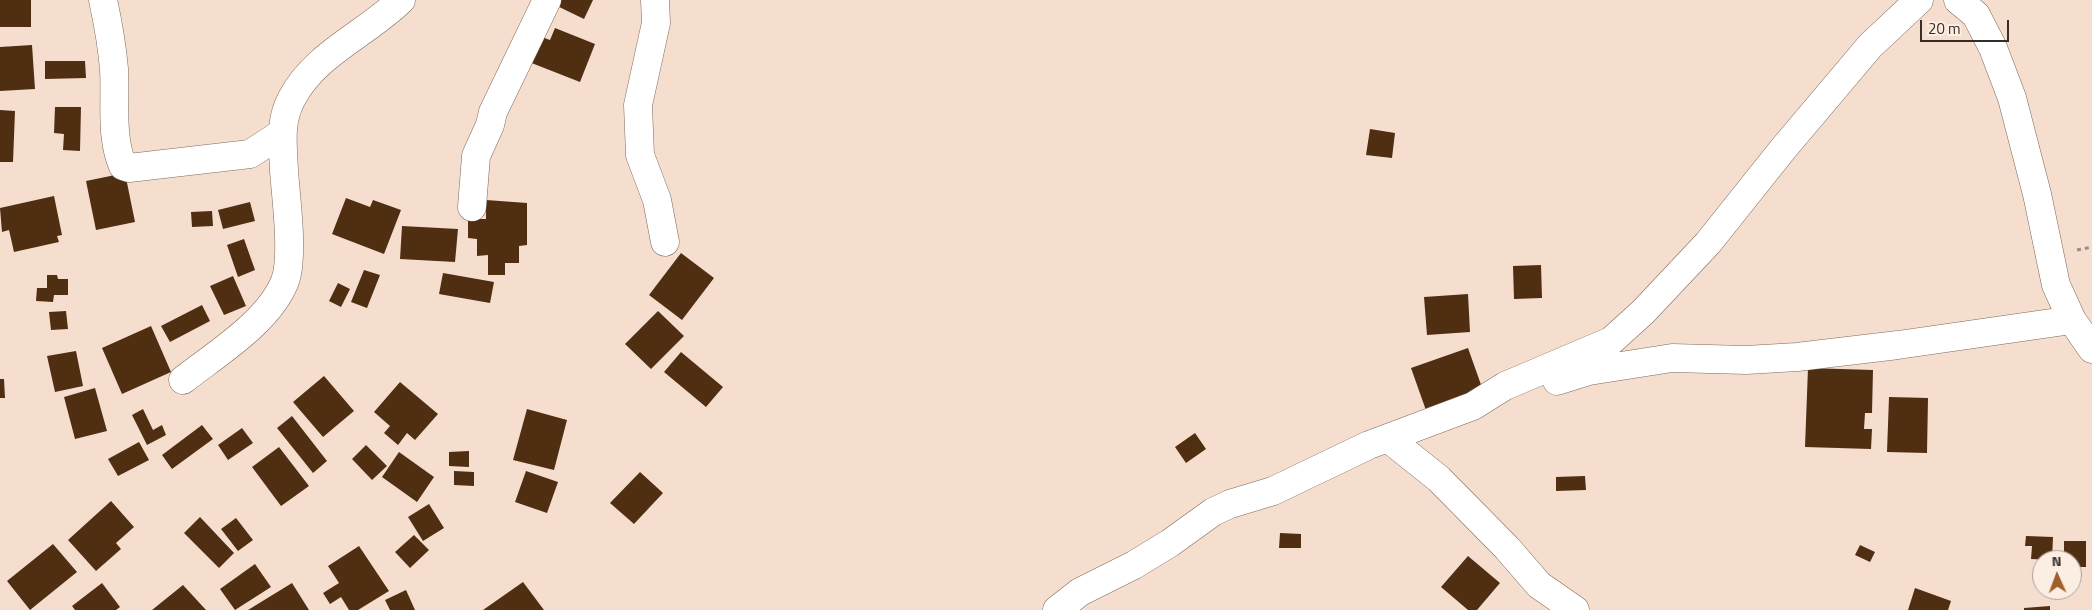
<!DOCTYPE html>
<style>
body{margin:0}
#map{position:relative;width:2092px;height:610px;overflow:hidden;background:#f6dece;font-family:"Titillium Web",sans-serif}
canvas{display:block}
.north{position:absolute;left:2032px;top:550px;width:50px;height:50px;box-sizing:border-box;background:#fceee3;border:1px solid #aca197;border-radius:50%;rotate:358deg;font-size:14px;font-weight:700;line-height:20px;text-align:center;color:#352d26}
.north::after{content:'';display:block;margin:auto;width:18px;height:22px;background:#9f5f28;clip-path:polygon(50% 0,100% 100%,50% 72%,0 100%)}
.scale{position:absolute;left:1920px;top:20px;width:89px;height:22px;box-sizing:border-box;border:2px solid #352d26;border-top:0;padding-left:6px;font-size:15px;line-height:18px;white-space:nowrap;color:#352d26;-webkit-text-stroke:4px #fceee3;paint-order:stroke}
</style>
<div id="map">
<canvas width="2092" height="610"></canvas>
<div class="north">N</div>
<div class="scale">20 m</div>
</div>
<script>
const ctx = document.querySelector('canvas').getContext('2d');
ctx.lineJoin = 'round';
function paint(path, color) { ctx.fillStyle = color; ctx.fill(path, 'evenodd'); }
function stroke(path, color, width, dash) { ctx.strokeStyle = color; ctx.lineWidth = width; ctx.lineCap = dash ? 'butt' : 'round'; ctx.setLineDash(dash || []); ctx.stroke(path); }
const building = new Path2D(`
 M0 0H31V27H0Z
 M553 0H593L584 19 551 3Z
 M555 28 595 44 580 82 529 62 539 36 550 40Z
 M32 45 35 89 0 91V47Z
 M45 61H85L86 78 45 79Z
 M55 107H81L80 151 63 150 64 134 54 133Z
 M0 110 15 111 13 162H0Z
 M1370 129 1395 133 1392 158 1366 155Z
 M125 173 135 222 96 230 86 181Z
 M54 196 62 235 57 236 59 242 14 252 9 230 2 232 0 208Z
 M346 198 370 207 373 200 401 210 384 254 332 234Z
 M486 200 527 203V245L519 246V263H505V275H488V255L477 256V239L468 238V219H486Z
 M250 202 255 221 223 229 218 210Z
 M212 211 213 226 192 227 191 212Z
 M402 226 458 229 455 262 400 259Z
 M244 239 255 270 238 277 227 245Z
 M681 253 714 278 682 320 649 295Z
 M1541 265 1542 298 1514 299 1513 266Z
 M364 270 380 275 367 308 351 302Z
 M443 273 494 282 490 303 439 294Z
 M47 275H57L58 279H68V295H54L53 302 36 301 37 288H47Z
 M233 276 246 306 224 315 210 286Z
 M338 283 350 289 341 307 329 301Z
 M1468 294 1470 332 1427 335 1424 297Z
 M202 305 210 321 170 342 161 326Z
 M66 311 68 329 51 330 49 312Z
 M658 311 684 336 651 369 625 344Z
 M151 326 171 372 122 394 102 348Z
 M1468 348 1485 396 1428 416 1411 368Z
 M76 351 83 386 55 392 47 356Z
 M681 352 723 387 706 407 664 372Z
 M1808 368 1873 370 1872 413H1865L1864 429H1872L1871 449 1805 447Z
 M324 376 354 411 323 437 293 402Z
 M0 379H4L5 398H0Z
 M400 382 438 414 415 440 407 433 398 445 384 433 390 426 374 412Z
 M95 388 107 431 75 439 64 397Z
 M1889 397 1928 398 1927 453 1887 452Z
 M143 409 153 430 162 425 166 435 147 445 132 415Z
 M527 409 567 420 554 470 513 460Z
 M292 416 327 461 313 473 277 428Z
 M202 425 213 439 172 469 162 455Z
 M242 428 253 443 228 460 218 445Z
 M1195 433 1206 449 1186 463 1175 447Z
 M139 442 149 460 118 476 108 459Z
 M366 445 387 466 372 480 352 459Z
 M279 447 309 486 281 506 252 467Z
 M469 451V467L449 466V452Z
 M399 452 434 477 417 502 382 477Z
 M454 471 474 472V486L454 485Z
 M526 471 558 482 547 513 515 502Z
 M640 472 663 493 634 524 610 503Z
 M1585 476 1586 490 1556 491V477Z
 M111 501 134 527 116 543 121 549 96 571 68 540Z
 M429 504 444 528 423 541 408 517Z
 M200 517 234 553 219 568 184 533Z
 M236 518 253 540 238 551 221 529Z
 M1280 533 1301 534V548H1279Z
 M414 535 429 550 410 568 395 552Z
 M2026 536 2053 537 2052 560 2031 559 2032 546H2025Z
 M2064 541H2086V567H2072V560H2064Z
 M53 544 77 572 30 610 7 581Z
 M1860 545 1875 552 1870 562 1855 555Z
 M359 546 389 591 358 610H349L341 597 330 604 323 593 339 583 328 566Z
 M1468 556 1500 583 1477 610H1468L1441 587Z
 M255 564 271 587 235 610 220 589Z
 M523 582 544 610H483Z
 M102 583 120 607 116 610H75L72 606Z
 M292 583 309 610H248Z
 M183 585 206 610H152Z
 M1915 588 1951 601 1948 610H1908Z
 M406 590 415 610H390L385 600Z
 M2050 606V610H2024V608Z`);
const path = new Path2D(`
 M2077 250 2092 247`);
const minor = new Path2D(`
 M103 0C108 23 112 46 114 69 116 100 110 137 123 166L129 168 250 154 282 133
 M655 0 656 23 638 105 640 155 657 200 665 242
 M1958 0 1976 15 1993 48 2012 98 2037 194 2056 285 2072 320 2092 349
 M472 207 476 156 490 125 493 112 547 0
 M183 380C216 354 269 322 285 281 294 257 286 198 284 171 283 145 279 121 292 98 315 54 366 34 401 0
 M1557 381 1589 371 1672 358 1746 360 1797 357 1898 345 2072 320
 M1389 439 1439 479 1507 548 1539 585 1575 610
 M1057 610 1080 592 1134 565 1170 543 1213 512 1230 504 1273 491 1369 445 1473 406 1505 386 1611 341 1643 312 1708 243 1783 149 1870 46 1919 0`);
paint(building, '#4f2e12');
stroke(minor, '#7e695a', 29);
stroke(path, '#9c8b80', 3, [4, 4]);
stroke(minor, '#fff', 28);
</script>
